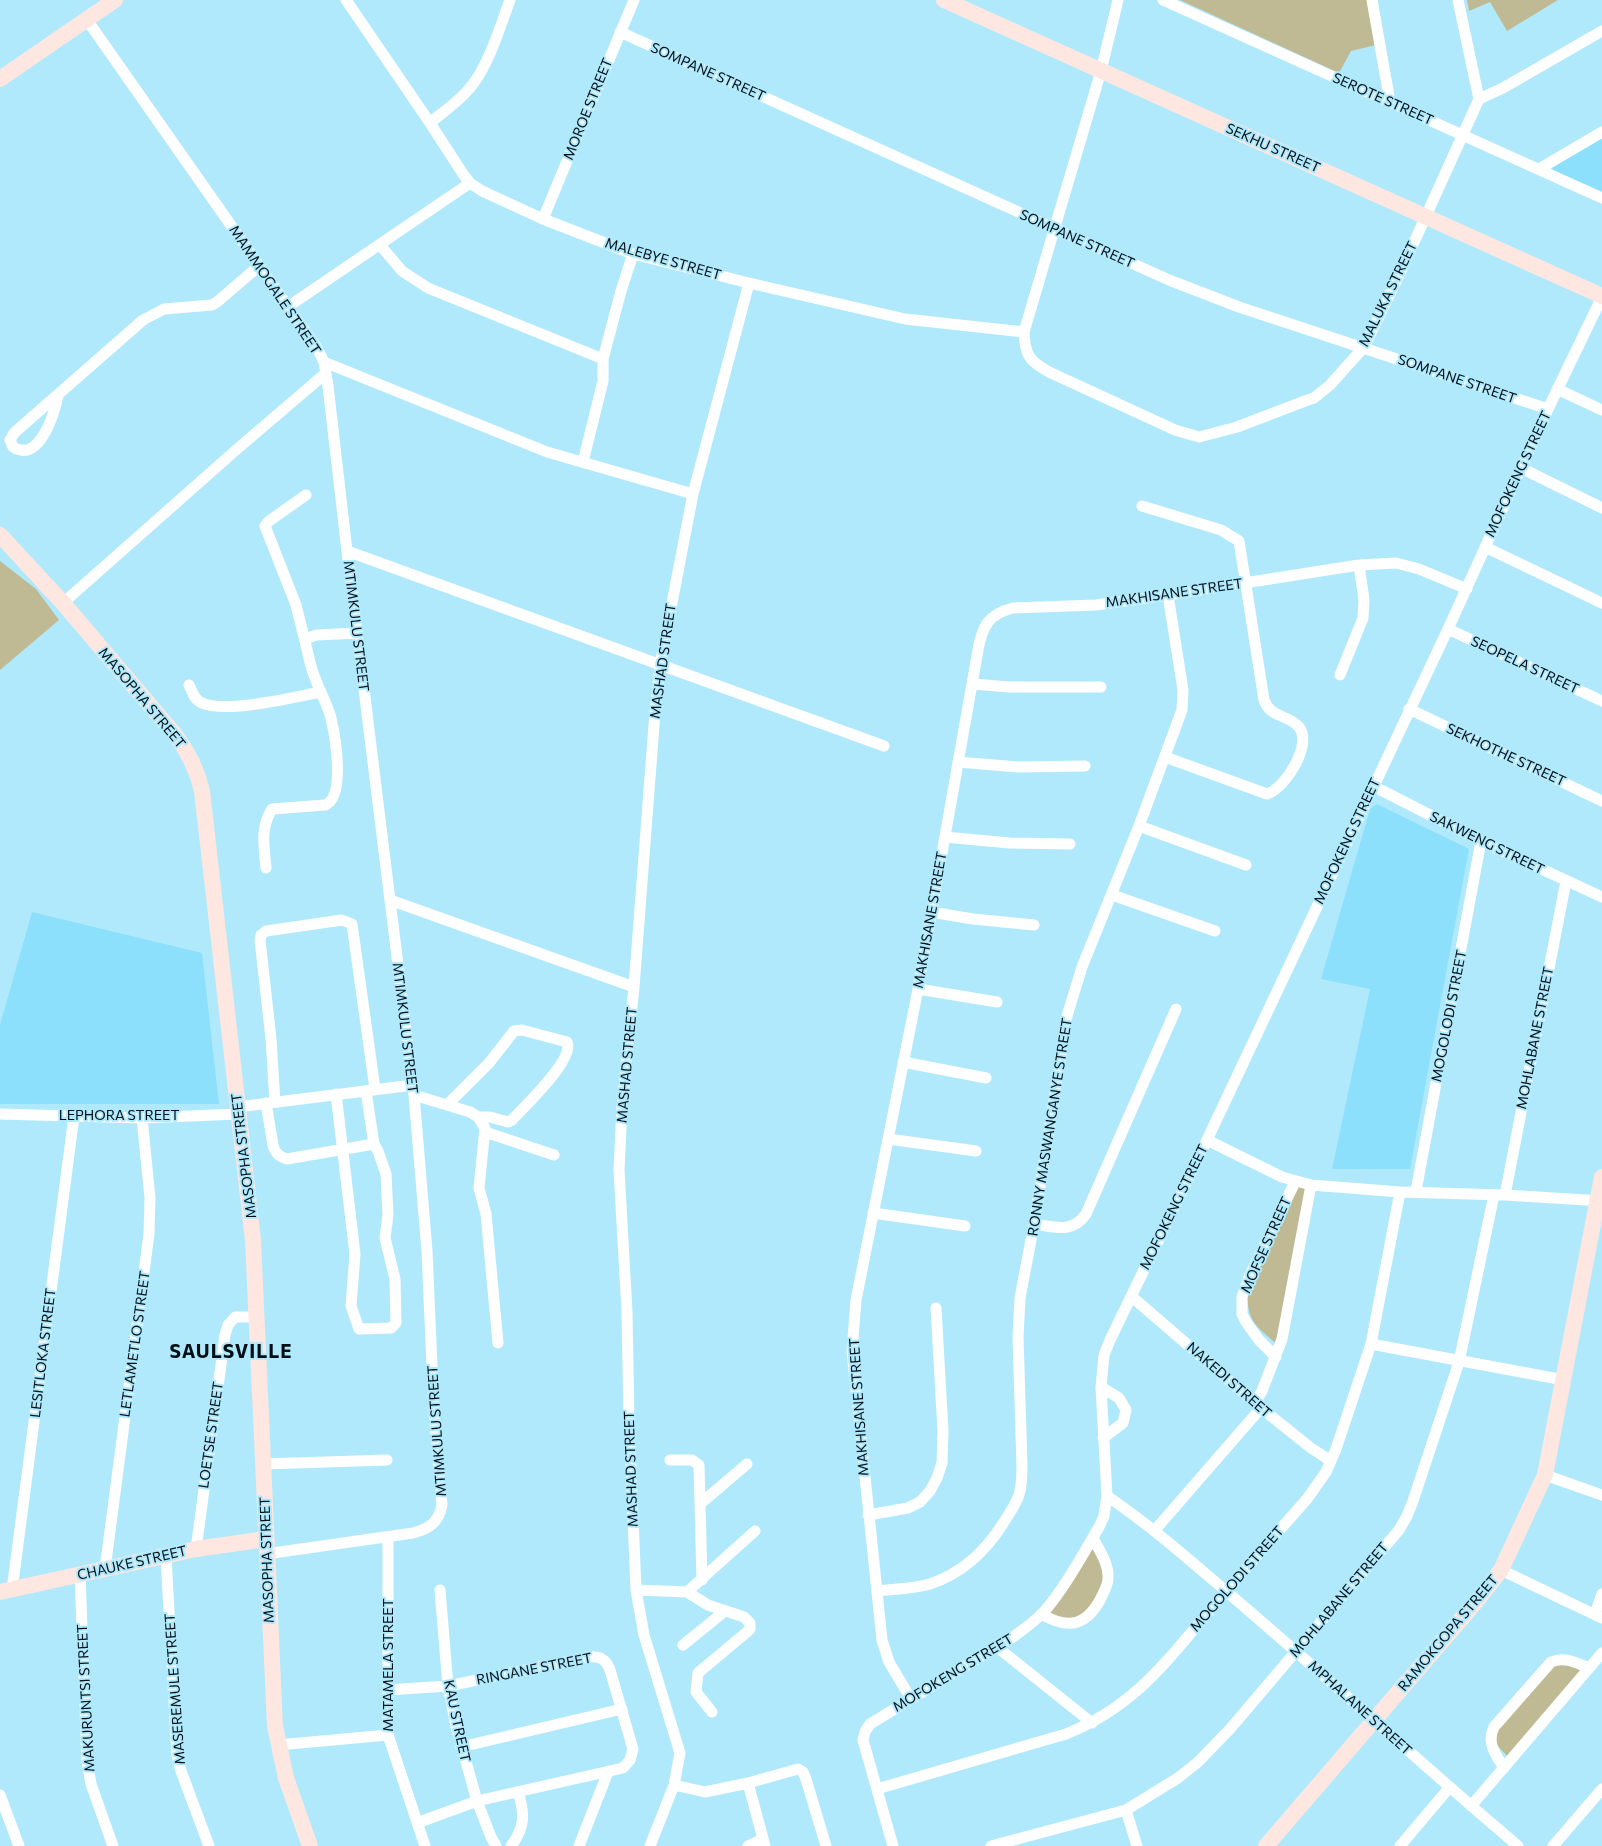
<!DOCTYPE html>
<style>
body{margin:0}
canvas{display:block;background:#b0e9fc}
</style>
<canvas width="1602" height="1846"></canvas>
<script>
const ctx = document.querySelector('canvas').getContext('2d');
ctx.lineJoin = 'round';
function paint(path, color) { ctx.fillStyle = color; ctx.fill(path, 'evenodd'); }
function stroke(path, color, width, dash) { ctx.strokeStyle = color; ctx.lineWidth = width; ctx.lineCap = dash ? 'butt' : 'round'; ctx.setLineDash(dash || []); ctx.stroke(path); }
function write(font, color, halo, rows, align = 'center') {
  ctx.font = font + ' Commissioner,sans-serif'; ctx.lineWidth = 4; ctx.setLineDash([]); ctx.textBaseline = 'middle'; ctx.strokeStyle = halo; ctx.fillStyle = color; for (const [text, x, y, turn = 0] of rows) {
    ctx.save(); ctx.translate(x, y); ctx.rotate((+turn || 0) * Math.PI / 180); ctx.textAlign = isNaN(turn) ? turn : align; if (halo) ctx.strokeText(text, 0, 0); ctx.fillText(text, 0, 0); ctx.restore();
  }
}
const built = new Path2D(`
 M1602 132V193L1553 171 1551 161Z
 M1377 804 1469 849 1410 1169H1332L1370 989 1321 979 1370 809Z
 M32 912 202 953 219 1104H0V1025Z`);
const green = new Path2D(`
 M1180 0H1368L1376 45 1351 51 1339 73Z
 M1467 0H1558L1507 31 1490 2 1469 11Z
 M0 561 36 589 59 620 0 670Z
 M1299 1185H1304L1307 1193 1278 1345C1255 1325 1247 1322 1247 1289Z
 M1092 1549C1096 1554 1103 1562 1104 1569 1107 1583 1092 1608 1080 1616 1071 1621 1058 1617 1049 1614Z
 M1553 1663 1584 1669 1508 1757 1495 1743V1728Z`);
const street = new Path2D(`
 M346 0 430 123 463 174 470 183 482 191 543 219 633 254 749 283 905 319 1024 332
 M1118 0 1101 71 1024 332C1025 355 1029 361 1049 372L1175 430 1199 437 1237 427 1305 401 1314 398 1330 385 1364 347 1401 271 1479 99 1458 0
 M1163 0 1602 198
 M1372 0 1390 102
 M87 20 317 348 324 362 328 386 347 551 414 1095 427 1251 434 1412 442 1505C439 1522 429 1529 413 1533L266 1554
 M620 32 1169 280 1239 307 1548 409
 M1479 99 1503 88 1602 31
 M430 123C443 112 458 102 469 89 488 68 500 27 510 0
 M1539 169 1602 132
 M543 219 634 0
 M380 245 402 271 428 288 603 359
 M289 306 470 183
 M324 362 547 452 693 494
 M1557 389 1602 410
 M58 395C55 413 39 464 13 447L10 440 14 433 143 320 164 309 212 305 217 302 259 266
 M583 462 603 381V359L621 291 633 254
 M1521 468 1602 508
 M1142 506 1221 530 1239 541 1264 700C1271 719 1288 714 1299 727 1313 744 1285 789 1267 794L1165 757
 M1485 547 1602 603
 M347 551 884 746
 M63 603 236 450 326 373
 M1448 629 1602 701
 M305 641 296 605 265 526 269 521 306 495
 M1340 675 1363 618 1364 600 1359 565
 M973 684 1009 687H1101
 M189 685C192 691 194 700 202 703 226 714 294 697 321 692
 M1409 709 1602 801
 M958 762 1018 767 1085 766
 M1373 786 1481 841 1602 897
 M1139 826 1246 865
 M945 837 1009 843 1070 844
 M266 868C264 846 260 828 272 809L325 805C346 797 335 735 331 718 327 703 320 692 315 678 310 666 308 653 305 641L307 638 317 635 357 633
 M1112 895 1215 931
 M390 900 634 987
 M931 912 973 919 1034 925
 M918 989 997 1002
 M903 1062 986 1078
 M366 1091 374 1144
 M414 1095 470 1112 478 1117 485 1128 479 1188 486 1214 498 1343
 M275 1102 271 1039 260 940 261 935 266 931 342 920 352 924 375 1089
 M266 1103 273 1145C275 1153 279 1157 287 1159L374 1144 378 1151 386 1174 388 1215 385 1238 395 1279 396 1323 391 1328 359 1329 351 1306 355 1254 336 1094
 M447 1105 489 1063 514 1031 522 1030 567 1042C575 1059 525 1106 512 1120L508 1122 490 1117H478
 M238 1107 413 1085
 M0 1114 142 1118 238 1114
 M485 1132 554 1155
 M888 1139 976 1151
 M1207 1140 1282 1177 1311 1185 1400 1192 1505 1195 1602 1201
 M1416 1191 1481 841
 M1505 1195 1566 881
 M873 1213 965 1226
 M1034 1224C1055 1227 1072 1234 1086 1214L1176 1009
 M1131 1296 1261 1408 1311 1448 1331 1461
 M1371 1344 1564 1380
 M1276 1357 1259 1340 1246 1322 1242 1314V1297L1249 1277 1295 1182
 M1101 1387 1119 1398 1126 1410 1123 1423 1103 1438
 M1255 1403 1262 1391 1282 1339 1311 1185
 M670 1460H692L699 1465 702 1580
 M263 1464 387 1460
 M1545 1475 1602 1495
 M1107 1496C1157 1530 1202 1571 1248 1610 1339 1688 1427 1769 1518 1846
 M700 1504 747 1464
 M868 1515 908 1508 920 1502 930 1491 937 1478 942 1463 943 1431 936 1308
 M1155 1530 1261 1408
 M388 1537V1735L425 1846
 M196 1549 225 1335 228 1325 235 1317H258
 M166 1557 177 1756 181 1771 209 1846
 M105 1569 149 1234 150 1198 142 1118
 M1501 1570 1602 1618
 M80 1575 87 1761 91 1784 113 1846
 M12 1590 74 1116
 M440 1590 448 1686 456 1726 477 1801 491 1837 496 1846
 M636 1590 687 1592 755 1531
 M877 1591C894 1589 913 1589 930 1584 963 1573 986 1551 1004 1522 1009 1514 1016 1504 1019 1495 1022 1485 1022 1475 1022 1465L1018 1337 1020 1298 1034 1224 1067 1016 1082 967 1139 826 1182 710 1183 690 1168 595
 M687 1592 708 1605 744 1617 750 1623V1629L747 1632 698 1673 696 1692 712 1712
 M1041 1614C1067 1629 1085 1627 1100 1600 1103 1593 1108 1586 1108 1578 1109 1564 1099 1550 1093 1538
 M1595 1614 1602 1594
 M683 1645 725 1611
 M997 1647 1092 1723
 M387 1690 448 1686 588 1657C600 1656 606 1659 610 1670L633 1749 630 1760 623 1768 477 1801 417 1823
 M911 1699 889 1662 882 1640 852 1351 856 1300 918 989 978 650C982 627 988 614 1013 608L1096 605 1168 595 1359 565 1396 563 1419 569 1467 589
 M278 1745 388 1735
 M461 1747 622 1709
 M1504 1768C1496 1755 1486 1743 1494 1727L1551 1662C1565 1656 1576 1663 1589 1668
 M748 1783 765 1846
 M674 1785 705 1792 748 1783 798 1769 803 1772 806 1779 826 1846
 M877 1789 1066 1734C1134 1707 1166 1662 1212 1608 1243 1572 1275 1535 1307 1499L1326 1472 1336 1449 1371 1344 1400 1192
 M0 1795 19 1846
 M1471 1806 1602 1653
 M1126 1810 1137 1846
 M511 1846C525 1828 525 1813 518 1792
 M579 1846 608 1772
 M650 1846 674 1785 680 1753 644 1635 636 1590 629 1423 627 1311 619 1170 622 1106 634 987 655 712 660 665 693 494 749 283
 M748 1846 763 1839
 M893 1846 863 1740 865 1732 870 1724 1013 1637C1023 1630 1032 1623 1041 1615 1061 1594 1084 1553 1099 1527L1104 1516 1107 1496 1101 1387 1104 1355 1110 1340 1207 1140 1448 629 1548 409 1602 297
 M991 1846 1126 1810 1178 1778 1198 1762 1230 1729 1399 1530 1407 1516 1413 1501 1459 1362 1494 1195
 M1400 1846 1449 1788
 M1553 1846 1602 1789`);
const secondary = new Path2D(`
 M944 0 1602 296
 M0 79 115 0
 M0 535 63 603 176 736C189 753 197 770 202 791L253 1240 275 1726 286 1778 310 1846
 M0 1592 196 1549 266 1539
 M1266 1846 1474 1604 1501 1570 1545 1475 1602 1177`);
const streetNames = [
 ["SOMPANE STREET",708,72,24],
 ["SEROTE STREET",1383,99,24],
 ["MOROE STREET",588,109,-68],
 ["SEKHU STREET",1273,148,24],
 ["SOMPANE STREET",1077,239,24],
 ["MALEBYE STREET",663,259,16],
 ["MAMMOGALE STREET",275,290,56],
 ["MALUKA STREET",1388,294,-64],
 ["SOMPANE STREET",1457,379,19],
 ["MOFOKENG STREET",1518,474,-65],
 ["MAKHISANE STREET",1174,593,-8],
 ["MTIMKULU STREET",356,626,83],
 ["MASHAD STREET",663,661,-82],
 ["SEOPELA STREET",1525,665,25],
 ["MASOPHA STREET",142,698,50],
 ["SEKHOTHE STREET",1506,755,25],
 ["MOFOKENG STREET",1347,841,-65],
 ["SAKWENG STREET",1487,843,26],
 ["MAKHISANE STREET",930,920,-80],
 ["MOGOLODI STREET",1449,1016,-79],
 ["MTIMKULU STREET",405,1028,83],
 ["MOHLABANE STREET",1535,1038,-79],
 ["MASHAD STREET",627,1065,-85],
 ["LEPHORA STREET",119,1115],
 ["RONNY MASWANGANYE STREET",1050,1127,-81],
 ["MASOPHA STREET",244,1156,-97],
 ["MOFOKENG STREET",1174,1207,-64],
 ["MOFSE STREET",1266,1245,-66],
 ["LETLAMETLO STREET",135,1344,-82],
 ["LESITLOKA STREET",43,1353,-83],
 ["NAKEDI STREET",1229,1380,41],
 ["MAKHISANE STREET",859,1407,-94],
 ["MTIMKULU STREET",437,1431,-94],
 ["LOETSE STREET",211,1435,-82],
 ["MASHAD STREET",631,1469,-92],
 ["MASOPHA STREET",267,1560,-92],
 ["CHAUKE STREET",132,1563,-13],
 ["MOGOLODI STREET",1237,1579,-49],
 ["MOHLABANE STREET",1339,1600,-50],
 ["RAMOKGOPA STREET",1448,1633,-50],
 ["MATAMELA STREET",388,1665,-90],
 ["RINGANE STREET",534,1669,-11],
 ["MOFOKENG STREET",953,1673,-31],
 ["MASEREMULE STREET",175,1689,-94],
 ["MAKURUNTSI STREET",86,1698,-93],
 ["MPHALANE STREET",1360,1708,42],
 ["KAU STREET",457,1721,78]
];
const districtNames = [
 ["SAULSVILLE",231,1352]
];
paint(built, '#8de0fc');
paint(green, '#bfba94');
stroke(street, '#fff', 11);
stroke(secondary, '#fde7e0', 16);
write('14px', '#000f16', '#b0e9fc', streetNames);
ctx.letterSpacing = '1px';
write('bold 19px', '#000f16', '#b0e9fc', districtNames);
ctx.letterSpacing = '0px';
</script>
